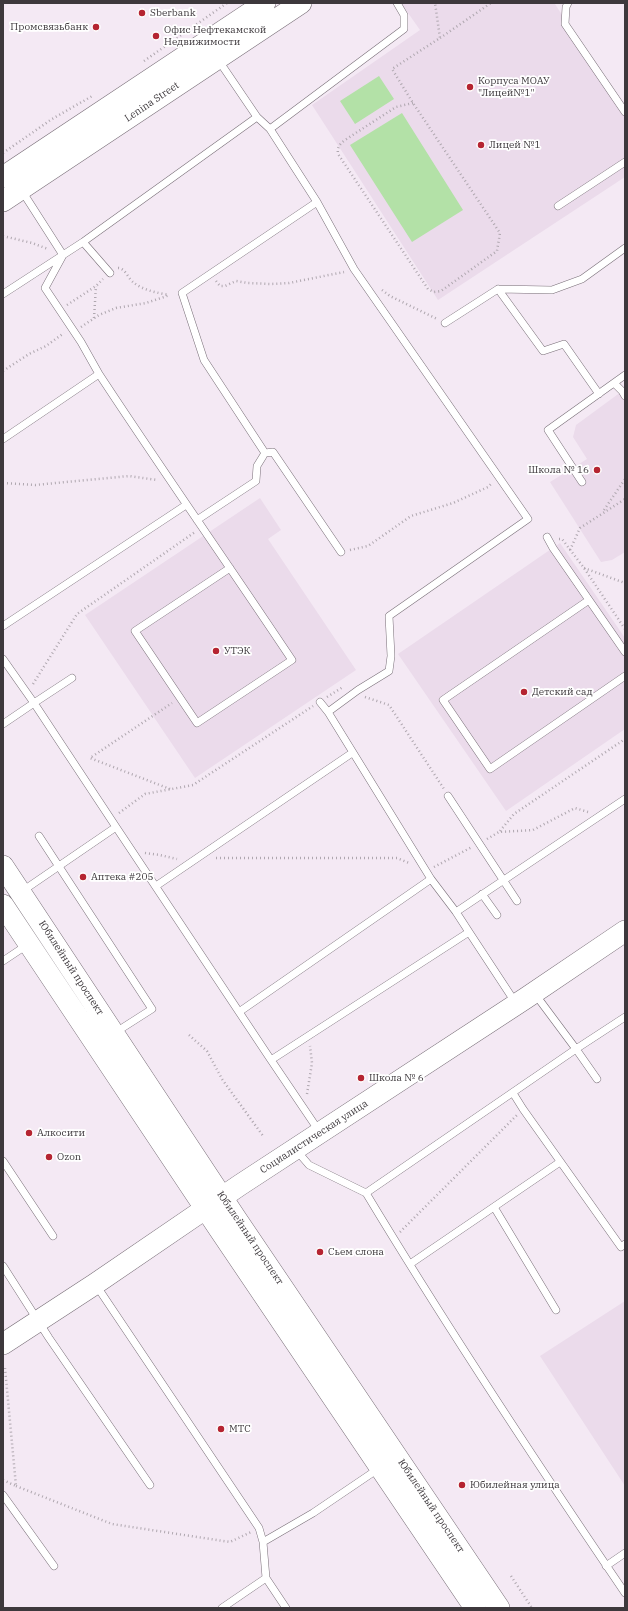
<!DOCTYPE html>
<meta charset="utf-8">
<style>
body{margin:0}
#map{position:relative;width:628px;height:1611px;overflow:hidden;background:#f4e9f4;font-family:"IBM Plex Serif",serif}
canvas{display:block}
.frame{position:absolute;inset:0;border:4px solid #3d383c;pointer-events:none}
</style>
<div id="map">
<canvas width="628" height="1611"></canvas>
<div class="frame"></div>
</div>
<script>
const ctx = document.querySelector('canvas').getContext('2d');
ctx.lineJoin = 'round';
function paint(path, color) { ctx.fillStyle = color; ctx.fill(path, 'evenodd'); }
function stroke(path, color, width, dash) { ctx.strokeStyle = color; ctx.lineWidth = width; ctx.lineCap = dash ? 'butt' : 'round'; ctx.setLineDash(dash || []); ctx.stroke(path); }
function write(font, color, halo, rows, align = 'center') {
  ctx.font = font + ' "IBM Plex Serif",serif'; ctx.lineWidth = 3.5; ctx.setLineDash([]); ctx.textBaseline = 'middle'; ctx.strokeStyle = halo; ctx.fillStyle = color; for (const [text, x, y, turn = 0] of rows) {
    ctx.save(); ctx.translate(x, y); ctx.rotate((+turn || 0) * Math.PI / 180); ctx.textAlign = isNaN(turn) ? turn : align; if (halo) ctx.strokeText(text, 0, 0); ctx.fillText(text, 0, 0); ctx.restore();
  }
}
const built = new Path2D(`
 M401 3H555V4L625 113V177L438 300 312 105 420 30Z
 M625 389V552L612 560 601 562 550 482 587 459 573 437 576 425Z
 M260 498 281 530 268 539 356 670 195 778 85 615Z
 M560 543 625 638V729L506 811 398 654Z
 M625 1301V1486L540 1356Z`);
const green = new Path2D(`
 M379 76 394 99 355 124 340 101Z
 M402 113 463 210 412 242 350 145Z`);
const path = new Path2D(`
 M440 38 491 3
 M144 61 227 3
 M413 103 396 107 345 140C340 144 337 147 338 154L428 289 434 292 441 291 497 251 500 233 413 103 392 69 440 38 435 3
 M3 153 52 119 94 95
 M3 236 32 243 48 249
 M118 268C125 268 128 278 133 282 142 290 158 293 169 295
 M216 281 220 286H225L236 281 248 283 271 284 289 283 344 272
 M382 290 390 296 437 319
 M67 305 96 286 103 279
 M94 318 96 286
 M81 327 99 315 116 308 146 303 170 295
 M3 371 29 354 46 346 64 333
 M3 483 35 485 129 476 157 480
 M604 510 625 479
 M559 539H562L584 568 625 629
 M350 550 368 546 411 516 453 503 488 487 492 483
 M570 550 580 528 625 499
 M584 568 625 583
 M33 684 77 614 195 532
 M327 697 343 687
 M365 697 389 705 444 789
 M170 789 90 758 172 703
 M119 813 145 794 193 785 313 706
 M500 831 514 814 625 739
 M487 839 499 832 533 830 575 808 588 812
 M145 853 160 855 177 859
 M216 858H397L409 863
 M434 867 472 847
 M189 1035 207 1051 222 1079 263 1136
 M307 1094 312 1063 310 1046
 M400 1232 517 1115
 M3 1480 16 1486 5 1368
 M16 1486 112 1524 230 1542 251 1532
 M511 1576 532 1608`);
const service = new Path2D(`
 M568 3 566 7 565 24 625 112
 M219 61 257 117
 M270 129 404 29V15L397 3
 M22 191 63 255 45 288 81 342 99 374
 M317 202 182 293 204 360 265 453 273 452 341 552
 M558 206 625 162
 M83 242 110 273
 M498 289 543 351 564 344 599 394
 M3 294 83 242 257 117 270 129 317 202 354 269 528 519 389 616 391 656 389 671 358 690 328 712
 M445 323 498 289 552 290 582 279 625 248
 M614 383 622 391 625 396
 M3 439 99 374C162 470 228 564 292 660L197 723 135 631 230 568
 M582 482 548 430 625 375
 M197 520 256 481 257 466 265 453
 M547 537 553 548 625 652
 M589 600 443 700 490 769 625 676
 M3 626 186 505
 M3 659 34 703 72 678
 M320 702 328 712 431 879 456 912 625 799
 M3 724 34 703 116 827
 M448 796 517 901
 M39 836 152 1009 116 1032
 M156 886 352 753
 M21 892 116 827 271 1060 469 932 515 1002
 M482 894 497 915
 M456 912 469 932
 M3 961 27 945
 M239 1012 431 879
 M271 1060 319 1131
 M597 1079 576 1049 625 1017
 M513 1093 523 1109 621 1247 625 1244
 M297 1151 309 1165 366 1193 576 1049 535 994
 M3 1161 53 1236
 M366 1193C448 1329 536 1462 625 1593
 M494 1207 556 1310
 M410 1264 560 1162
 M3 1266 49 1338 150 1485
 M96 1285 259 1528 263 1542 313 1513 378 1469
 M3 1495 54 1566
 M606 1566 625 1553
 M266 1578 286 1608
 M222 1608 266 1578 263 1542`);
const secondary = new Path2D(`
 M3 177 265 3
 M3 201 301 3
 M3 866 235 1217 499 1608
 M3 905 219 1229 475 1608
 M3 1344 95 1284 240 1185 526 998 625 931`);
const markers = [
 [142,13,4,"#b52431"],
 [96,27,4,"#b52431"],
 [156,36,4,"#b52431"],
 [470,87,4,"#b52431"],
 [481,145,4,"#b52431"],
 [597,470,4,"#b52431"],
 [216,651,4,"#b52431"],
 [524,692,4,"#b52431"],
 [83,877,4,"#b52431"],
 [361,1078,4,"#b52431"],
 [29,1133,4,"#b52431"],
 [49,1157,4,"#b52431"],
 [320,1252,4,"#b52431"],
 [221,1429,4,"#b52431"],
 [462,1485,4,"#b52431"]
];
const poiNames = [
 ["Sberbank",150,13],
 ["Промсвязьбанк",88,27,"right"],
 ["Офис Нефтекамской",164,30],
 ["Недвижимости",164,42],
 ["Корпуса МОАУ",478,81],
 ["\"Лицей№1\"",478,93],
 ["Лицей №1",489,145],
 ["Школа № 16",589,470,"right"],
 ["УТЭК",224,651],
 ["Детский сад",532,692],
 ["Аптека #205",91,877],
 ["Школа № 6",369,1078],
 ["Алкосити",37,1133],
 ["Ozon",57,1157],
 ["Сьем слона",328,1252],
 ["МТС",229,1429],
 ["Юбилейная улица",470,1485]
];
const streetNames = [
 ["Lenina Street",152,102,-34],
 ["Юбилейный проспект",71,968,57],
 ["Социалистическая улица",314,1137,-33],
 ["Юбилейный проспект",250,1238,56],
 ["Юбилейный проспект",431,1506,56]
];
paint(built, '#ebdbeb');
paint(green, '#b3e1a7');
stroke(service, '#786e77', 8);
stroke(secondary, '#786e77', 22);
stroke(path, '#afa7af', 2.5, [1, 3]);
stroke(service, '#fff', 7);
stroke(secondary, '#fff', 21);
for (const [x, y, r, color] of markers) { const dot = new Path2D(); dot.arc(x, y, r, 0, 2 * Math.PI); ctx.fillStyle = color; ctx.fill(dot); stroke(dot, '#fff', 1.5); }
write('10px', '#3d383c', '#fff', poiNames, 'left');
write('10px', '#3d383c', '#fff', streetNames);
</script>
